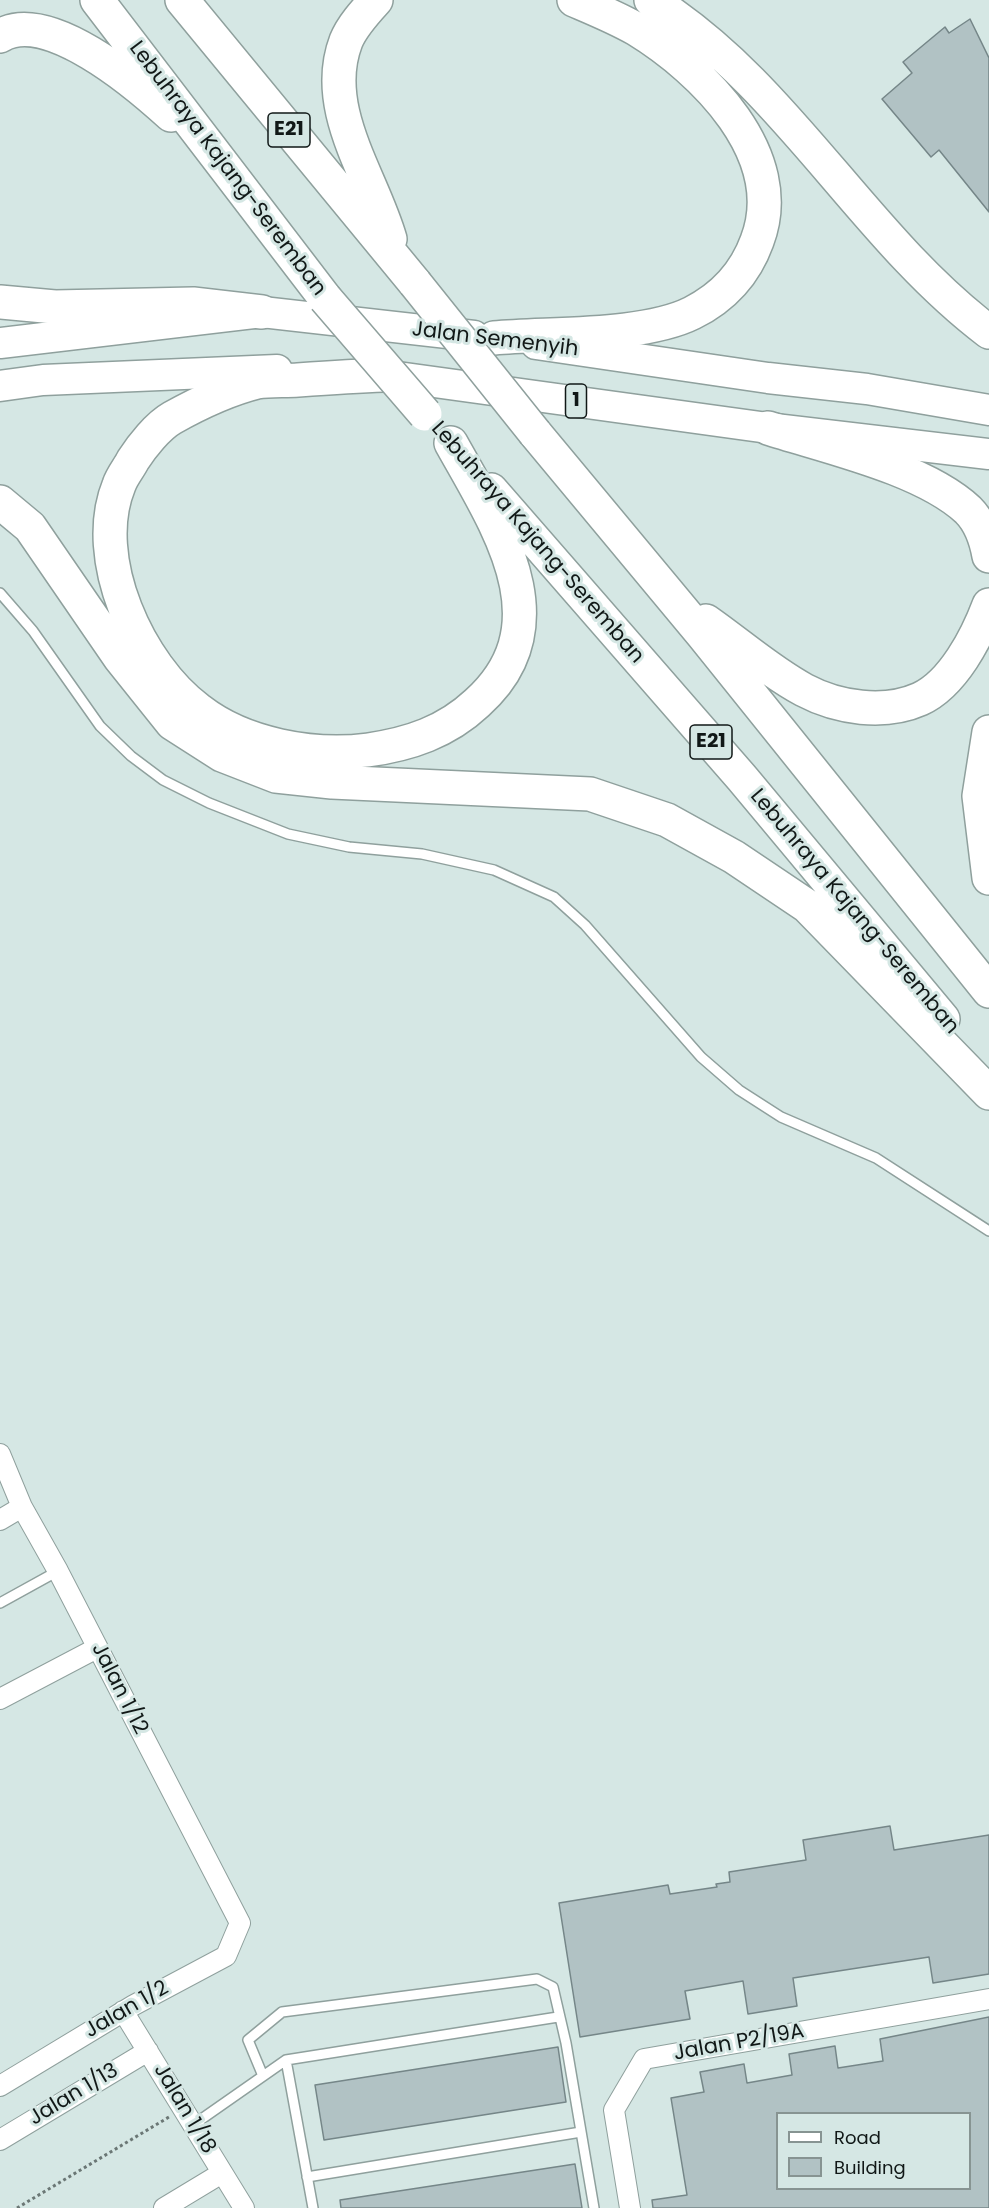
<!DOCTYPE html>
<style>
body{margin:0}
#map{position:relative;width:989px;height:2208px;overflow:hidden;background:#d5e7e4;font-family:Poppins,sans-serif}
canvas{display:block}
.legend{position:absolute;left:776px;top:2112px;width:195px;height:78px;box-sizing:border-box;background:#d5e7e4;border:2px solid #879492;margin:0;padding:8px 10px;list-style:none;font-size:18px;color:#111817}
.legend li{display:flex;align-items:center;gap:12px;height:30px}
.legend b{width:30px;border:2px solid #879492}
</style>
<div id="map">
<canvas width="989" height="2208"></canvas>
<ul class="legend">
<li><b style="height:8px;background:#fff"></b>Road</li>
<li><b style="height:16px;background:#b1c2c4"></b>Building</li>
</ul>
</div>
<script>
const ctx = document.querySelector('canvas').getContext('2d');
ctx.lineJoin = 'round';
function paint(path, color) { ctx.fillStyle = color; ctx.fill(path, 'evenodd'); }
function stroke(path, color, width, dash) { ctx.strokeStyle = color; ctx.lineWidth = width; ctx.lineCap = dash ? 'butt' : 'round'; ctx.setLineDash(dash || []); ctx.stroke(path); }
function write(font, color, halo, rows, align = 'center') {
  ctx.font = font + ' Poppins,sans-serif'; ctx.lineWidth = 6; ctx.setLineDash([]); ctx.textBaseline = 'middle'; ctx.strokeStyle = halo; ctx.fillStyle = color; for (const [text, x, y, turn = 0] of rows) {
    ctx.save(); ctx.translate(x, y); ctx.rotate((+turn || 0) * Math.PI / 180); ctx.textAlign = isNaN(turn) ? turn : align; if (halo) ctx.strokeText(text, 0, 0); ctx.fillText(text, 0, 0); ctx.restore();
  }
}
const building = new Path2D(`
 M970 19 989 58V212L939 150 931 157 882 99 912 73 903 62 945 27 949 33Z
 M890 1826 894 1850 989 1835V1974L933 1983 929 1957 793 1978 797 2006 748 2014 743 1981 685 1991 690 2019 580 2037 559 1903 668 1885 670 1894 717 1887 716 1884 730 1882 729 1872 806 1860 803 1840Z
 M989 2017V2208H653L652 2200 687 2195 671 2098 704 2092 700 2072 744 2064 747 2083 792 2075 789 2054 835 2046 838 2068 883 2061 880 2039ZM777 2114H969V2188H777Z
 M558 2047 566 2102 324 2140 315 2085Z
 M575 2164 582 2208H341L340 2200Z`);
const path = new Path2D(`
 M17 2208 169 2117`);
const service = new Path2D(`
 M0 593 33 631 100 726 131 756 163 780 209 803 288 834 349 847 422 854 494 870 554 897 585 925 701 1057 739 1090 781 1117 876 1158 989 1231
 M0 1603 58 1571
 M286 2060 313 2208
 M263 2076 248 2040 282 2012 537 1979 553 1987 566 2043 594 2208
 M193 2125 286 2060 558 2017
 M307 2177 581 2132`);
const minor = new Path2D(`
 M0 1454 22 1507 58 1571 240 1923 226 1956 134 2005 0 2086
 M0 1520 22 1507
 M0 1699 97 1648
 M123 2011 244 2208
 M0 2140 148 2051
 M164 2208 222 2173
 M630 2208 614 2110 644 2059 989 1999`);
const primary = new Path2D(`
 M0 343 262 312 474 336
 M536 344 768 378 867 389 989 410
 M376 374 768 428 989 454
 M0 386 43 380 277 370`);
const motorway = new Path2D(`
 M97 0 325 298
 M182 0 415 283
 M376 0C365 12 352 26 346 41 320 109 372 176 390 239
 M651 0C787 85 862 236 989 332
 M0 36C47 7 137 84 171 115
 M0 302 55 307 193 304 262 312
 M494 338C551 333 644 337 692 313 724 297 745 274 757 241 790 155 703 70 636 29 617 18 595 9 574 0
 M384 375C355 376 326 378 298 380 285 381 270 380 257 382 229 389 197 404 172 418 158 426 142 446 133 460 129 468 122 476 119 485 89 558 139 666 199 710 244 745 313 757 368 750 410 744 446 732 477 703 565 624 496 524 451 443
 M768 428C827 447 923 468 968 510 981 523 986 539 989 556
 M535 433 703 635 989 991
 M491 490 742 778 943 1019
 M0 502 30 527 120 658 172 723 222 755 276 776 332 782 590 794 667 820 734 857 807 906 989 1093
 M706 621C739 644 769 671 804 690 838 708 884 715 920 699 953 684 977 637 989 605
 M989 732 979 796 989 878`);
const motorwayBridge = new Path2D(`
 M415 283 535 433
 M325 298 425 414`);
const shields = [
 [289,130,42],
 [576,401,21],
 [711,742,42]
];
const shieldNames = [
 ["E21",289,130],
 ["1",576,401],
 ["E21",711,742]
];
const streetNames = [
 ["Lebuhraya Kajang-Seremban",227,169,53],
 ["Jalan Semenyih",495,340,7],
 ["Lebuhraya Kajang-Seremban",537,543,49],
 ["Lebuhraya Kajang-Seremban",854,912,50],
 ["Jalan 1/12",119,1689,63],
 ["Jalan 1/2",127,2010,-30],
 ["Jalan P2/19A",739,2043,-10],
 ["Jalan 1/13",74,2095,-31],
 ["Jalan 1/18",184,2109,59]
];
paint(building, '#b1c2c4');
stroke(building, '#758688', 1.5);
stroke(service, '#8fa09d', 12);
stroke(minor, '#8fa09d', 22);
stroke(primary, '#8fa09d', 33);
stroke(motorway, '#8fa09d', 36);
stroke(path, '#6b7775', 3, [3, 3]);
stroke(service, '#fff', 9);
stroke(minor, '#fff', 20);
stroke(primary, '#fff', 30);
stroke(motorway, '#fff', 33);
stroke(motorwayBridge, '#8fa09d', 36, []);
stroke(motorwayBridge, '#fff', 33);
for (const [x, y, w] of shields) { const box = new Path2D(); box.roundRect(x - w / 2, y - 17, w, 34, 4.5); ctx.fillStyle = '#d5e7e4'; ctx.fill(box); stroke(box, '#111817', 1.5); }
write('bold 20px', '#111817', null, shieldNames);
write('21px', '#111817', '#d5e7e4', streetNames);
</script>
